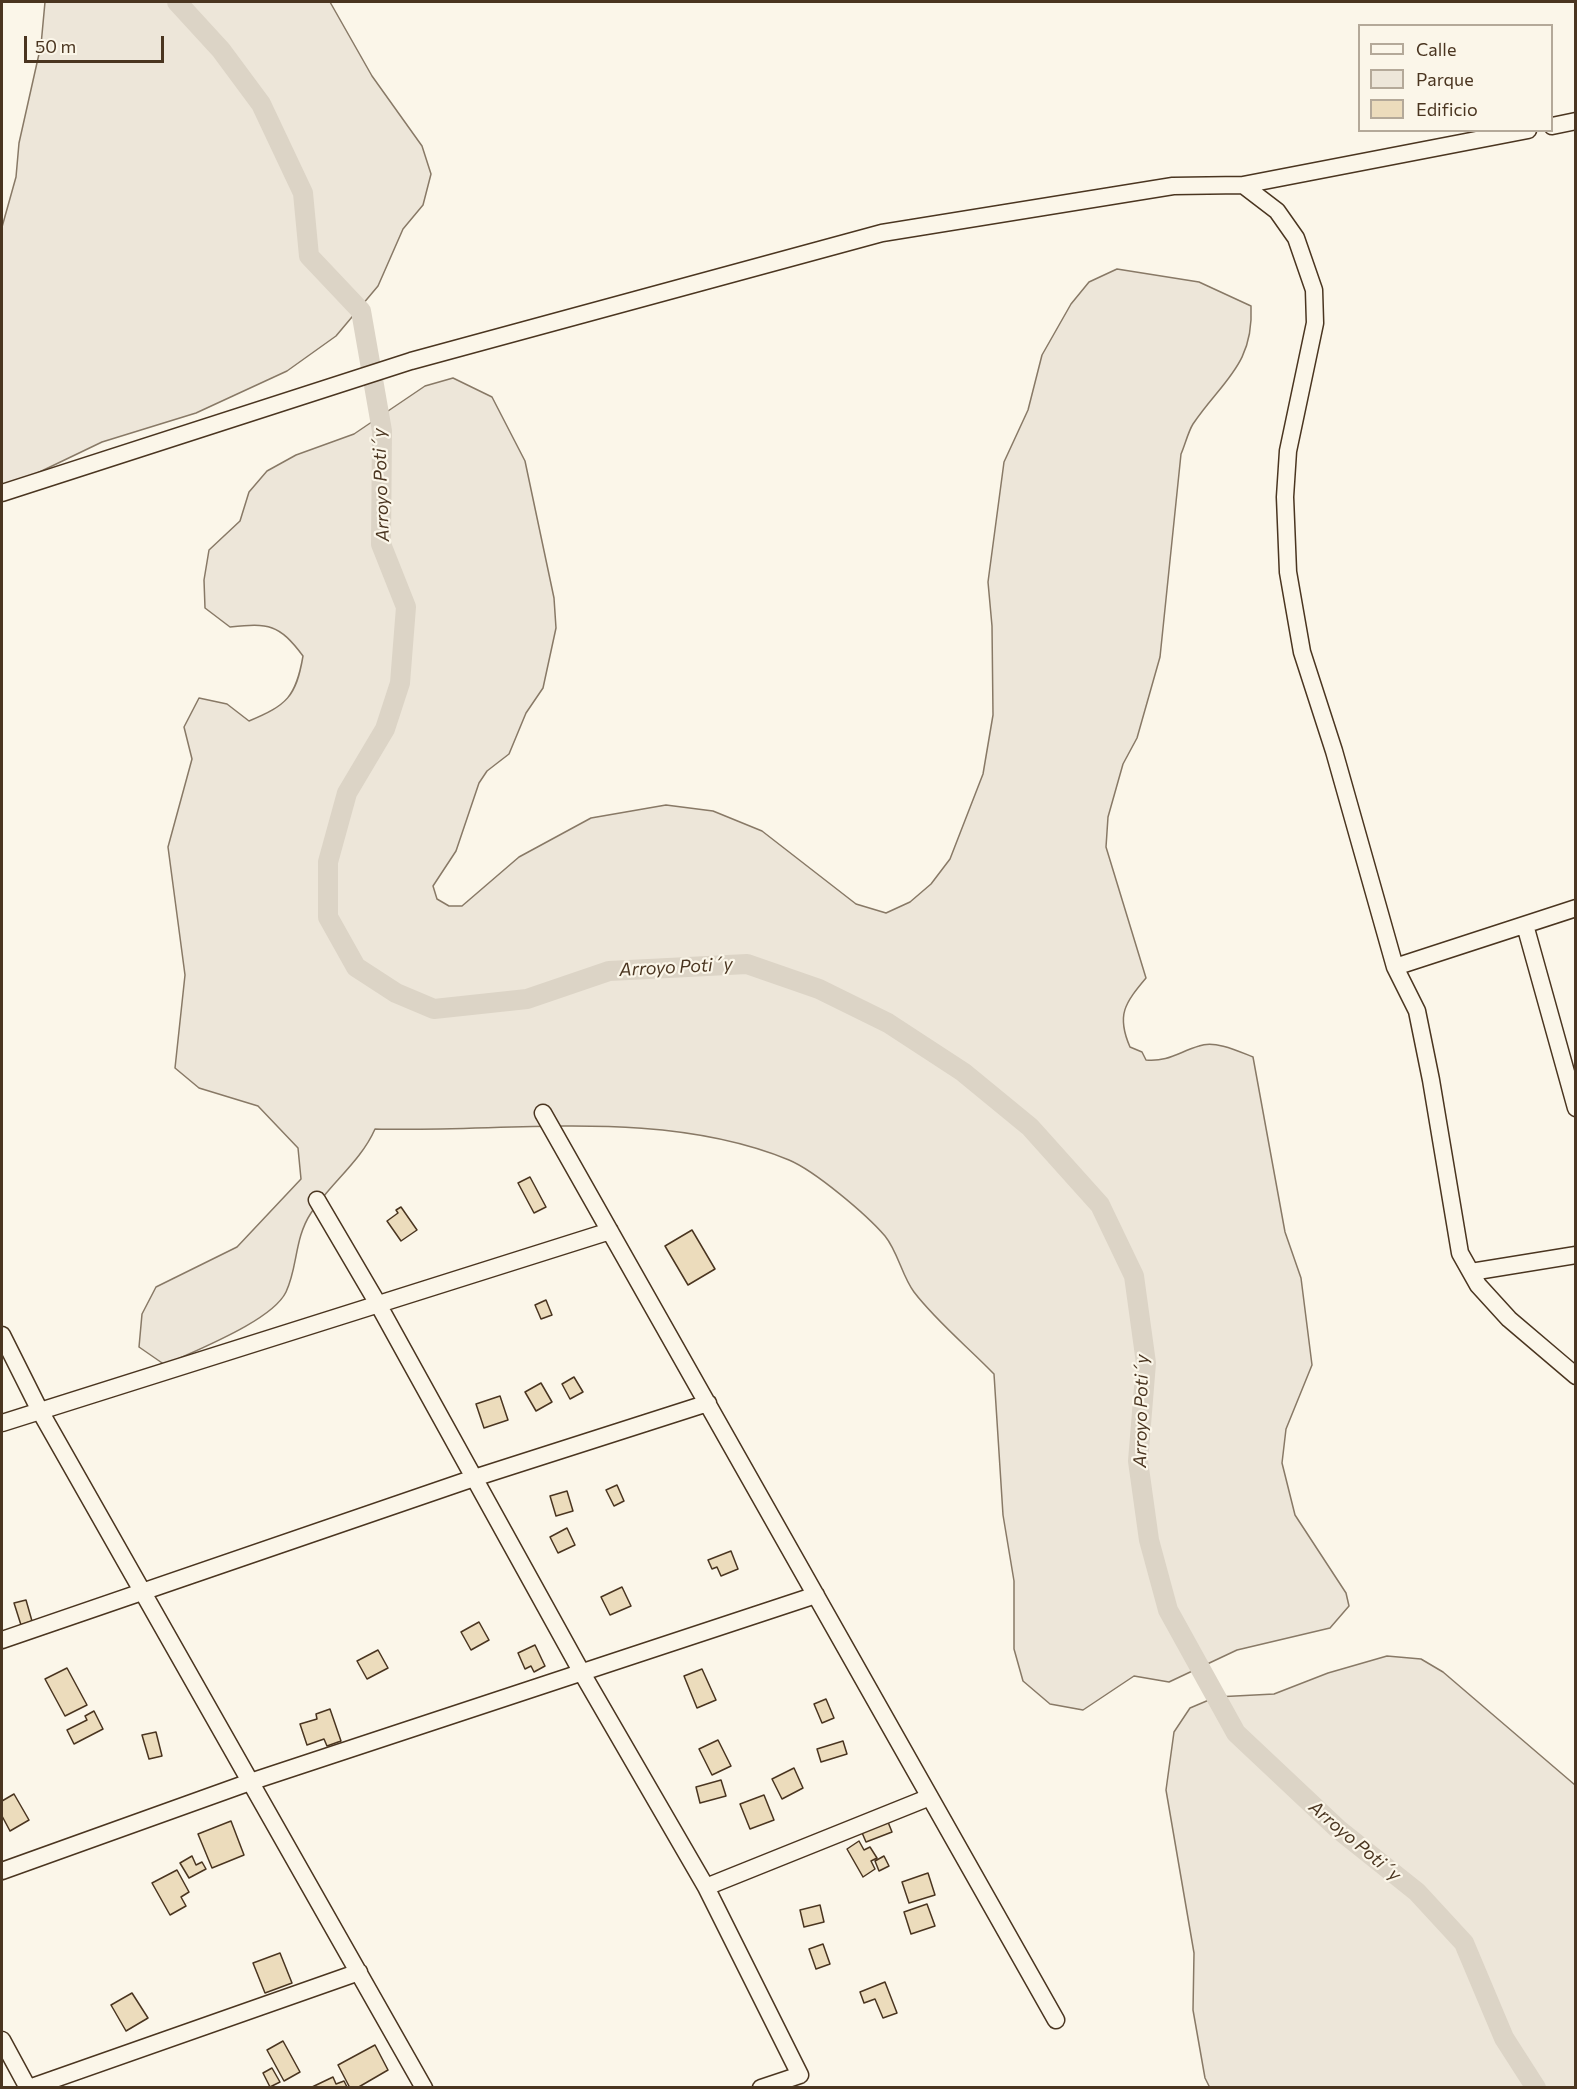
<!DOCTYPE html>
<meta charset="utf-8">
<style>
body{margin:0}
#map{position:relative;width:1577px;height:2089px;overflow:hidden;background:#fbf6e9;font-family:Commissioner,sans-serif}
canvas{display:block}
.frame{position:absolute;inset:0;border:3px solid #4a3520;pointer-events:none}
.legend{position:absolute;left:1358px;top:24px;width:195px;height:108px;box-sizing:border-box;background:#fbf6e9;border:2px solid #b4a999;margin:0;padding:8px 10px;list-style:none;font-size:18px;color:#4a3520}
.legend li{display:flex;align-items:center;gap:12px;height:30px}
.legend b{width:30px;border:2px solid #b4a999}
.scale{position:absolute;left:24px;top:36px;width:140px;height:27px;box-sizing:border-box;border:3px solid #4a3520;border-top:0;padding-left:8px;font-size:18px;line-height:21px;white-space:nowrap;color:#4a3520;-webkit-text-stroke:4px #fbf6e9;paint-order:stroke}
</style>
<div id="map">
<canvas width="1577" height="2089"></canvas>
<div class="frame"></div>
<ul class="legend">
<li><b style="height:8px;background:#fbf6e9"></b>Calle</li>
<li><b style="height:16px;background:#ede6d9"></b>Parque</li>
<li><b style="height:16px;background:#ecdcbc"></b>Edificio</li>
</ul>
<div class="scale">50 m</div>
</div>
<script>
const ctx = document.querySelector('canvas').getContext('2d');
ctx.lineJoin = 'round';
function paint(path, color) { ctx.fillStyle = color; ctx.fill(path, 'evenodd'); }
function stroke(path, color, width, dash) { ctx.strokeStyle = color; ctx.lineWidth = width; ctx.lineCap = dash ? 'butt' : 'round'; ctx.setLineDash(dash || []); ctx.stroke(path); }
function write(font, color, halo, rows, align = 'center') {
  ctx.font = font + ' Commissioner,sans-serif'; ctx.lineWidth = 4.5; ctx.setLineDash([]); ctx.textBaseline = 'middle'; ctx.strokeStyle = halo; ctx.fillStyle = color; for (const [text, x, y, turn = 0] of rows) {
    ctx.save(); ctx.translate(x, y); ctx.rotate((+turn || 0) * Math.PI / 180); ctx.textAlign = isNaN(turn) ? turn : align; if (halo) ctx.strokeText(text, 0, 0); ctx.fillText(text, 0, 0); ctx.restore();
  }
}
const green = new Path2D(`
 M45 2H330L372 76 422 146 431 174 423 205 403 229 378 286 336 336 287 371 196 413 102 442 2 490V227L16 177 19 143 41 45Z
 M1117 269 1199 282 1251 306C1254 365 1222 381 1193 424 1188 432 1185 445 1181 454L1160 657 1137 738 1123 764 1108 817 1106 847 1146 978C1125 1003 1116 1015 1130 1047L1142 1052 1146 1060C1168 1062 1179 1052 1199 1046 1215 1040 1238 1051 1253 1057L1285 1232 1301 1278 1312 1365 1286 1429 1282 1463 1295 1515 1346 1593 1349 1606 1330 1628 1237 1650 1169 1682 1134 1676 1083 1710 1050 1704 1023 1681 1014 1649V1581L1003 1515 994 1374C968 1347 937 1322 914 1292 902 1276 898 1252 885 1236 866 1214 815 1171 789 1160 660 1107 509 1133 375 1129 361 1161 331 1183 311 1213 294 1239 298 1267 286 1292 272 1321 196 1350 165 1365L139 1347 142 1314 156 1287 237 1247 301 1179 298 1148 258 1106 199 1088 175 1068 185 975 168 847 192 759 184 727 199 698 227 704 249 721C287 705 296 697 303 656 279 624 269 623 230 627L205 608 204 580 209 550 240 521 249 492 267 471 296 455 354 434 425 386 453 378 492 397 525 461 554 598 556 628 543 688 526 713 509 754 487 771 479 783 456 851 433 886 437 899 449 906H462L519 857 591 818 666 805 713 811 762 831 856 904 886 913 910 902 931 884 950 859 983 774 993 715 992 626 988 582 1004 462 1028 410 1042 355 1071 304 1089 282Z
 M1387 1656 1421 1659 1443 1672 1575 1785V2087L1210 2088 1205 2078 1193 2010 1194 1953 1166 1790 1174 1732 1190 1708 1216 1697 1274 1694 1328 1673Z`);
const canal = new Path2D(`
 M177 2 221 50 261 104 303 193 309 256 361 311 382 431 381 544 406 607 400 683 385 729 347 793 328 862V917L356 967 396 993 434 1009 527 999 609 971 747 964 819 989 888 1023 963 1072 1030 1127 1100 1205 1134 1276 1146 1363 1138 1461 1149 1540 1168 1610 1236 1733 1338 1829 1417 1892 1464 1943 1504 2038 1536 2088`);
const building = new Path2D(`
 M530 1177 546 1207 534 1213 518 1183Z
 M401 1207 417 1230 401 1241 387 1221 398 1213 396 1210Z
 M692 1230 715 1269 688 1285 665 1246Z
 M546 1300 552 1315 541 1319 535 1305Z
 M574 1377 583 1392 570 1399 562 1384Z
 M541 1383 552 1402 536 1411 525 1392Z
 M500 1396 508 1420 484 1428 476 1404Z
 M617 1485 624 1501 614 1506 606 1490Z
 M567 1491 573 1511 556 1516 550 1496Z
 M567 1528 575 1545 558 1553 550 1537Z
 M731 1551 738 1569 721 1576 717 1567 712 1569 708 1560Z
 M622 1587 631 1606 610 1615 601 1597Z
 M26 1600 32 1621 21 1625 14 1603Z
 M479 1622 489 1640 471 1650 461 1632Z
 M535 1645 545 1666 534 1672 531 1666 525 1669 518 1653Z
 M378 1650 388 1668 367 1679 357 1661Z
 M67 1668 87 1705 65 1716 45 1679Z
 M702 1669 716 1700 697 1708 684 1676Z
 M826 1699 834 1718 822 1723 814 1704Z
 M330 1709 341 1741 327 1746 324 1739 307 1745 300 1724 317 1719 316 1714Z
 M94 1711 103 1729 74 1744 67 1730 87 1720 85 1716Z
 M156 1732 162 1756 149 1759 142 1735Z
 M718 1740 731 1766 712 1775 699 1749Z
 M843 1741 847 1754 821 1762 817 1749Z
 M794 1768 803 1788 782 1799 772 1779Z
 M721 1780 726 1796 700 1803 696 1787Z
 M14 1794 29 1820 10 1831 2 1816V1801Z
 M764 1795 774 1820 750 1829 740 1804Z
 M886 1817 892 1832 866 1842 860 1828Z
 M231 1821 244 1855 212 1868 198 1834Z
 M859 1841 864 1850 870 1847 877 1858 871 1861 875 1869 863 1877 847 1849Z
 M192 1856 196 1865 202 1862 206 1869 189 1878 180 1863Z
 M884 1856 889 1866 879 1871 875 1861Z
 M177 1870 189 1892 181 1897 186 1906 170 1915 152 1883Z
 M928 1873 935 1895 909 1903 902 1882Z
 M927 1904 935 1926 911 1934 904 1912Z
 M820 1905 824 1922 804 1927 800 1910Z
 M823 1944 830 1964 816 1969 809 1949Z
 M280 1953 292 1983 265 1993 253 1963Z
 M885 1982 897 2013 883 2018 875 1999 864 2003 860 1992Z
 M132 1993 148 2018 126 2031 111 2005Z
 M283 2041 300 2072 284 2081 267 2050Z
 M375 2045 388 2070 357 2088H350L338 2065Z
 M272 2068 280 2082 270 2087 263 2073Z
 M333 2077 336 2084 344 2081 347 2087 310 2088Z`);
const street = new Path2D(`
 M1552 126 1576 121
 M1243 185 1528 130
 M2 493 411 361 882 233 1173 186 1243 185 1277 211 1296 238 1314 290 1315 323 1288 451 1285 497 1288 572 1302 652 1334 751 1395 967 1417 1011 1431 1080 1460 1253 1478 1285 1509 1319 1576 1376
 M1525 925 1576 1108
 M1395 967 1576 908
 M543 1113 1056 2020
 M317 1200 378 1304 582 1673 706 1887 800 2075 761 2088
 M1471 1272 1576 1255
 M2 1335 40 1411 424 2088
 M2 1423 610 1231
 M2 1640 474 1478 708 1403
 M2 1871 250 1782 816 1595
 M706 1887 930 1797
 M2 2040 28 2088
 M29 2088 359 1972`);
const waterNames = [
 ["Arroyo Poti´y",381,485,-92],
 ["Arroyo Poti´y",676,967,-3],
 ["Arroyo Poti´y",1141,1411,-89],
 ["Arroyo Poti´y",1355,1841,40]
];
paint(green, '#ede6d9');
stroke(green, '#887966', 1.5);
stroke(canal, '#dcd4c6', 20);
paint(building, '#ecdcbc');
stroke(building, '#4a3520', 1.5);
stroke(street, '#4a3520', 19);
stroke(street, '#fbf6e9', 16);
write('italic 18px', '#4a3520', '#fbf6e9', waterNames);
</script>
